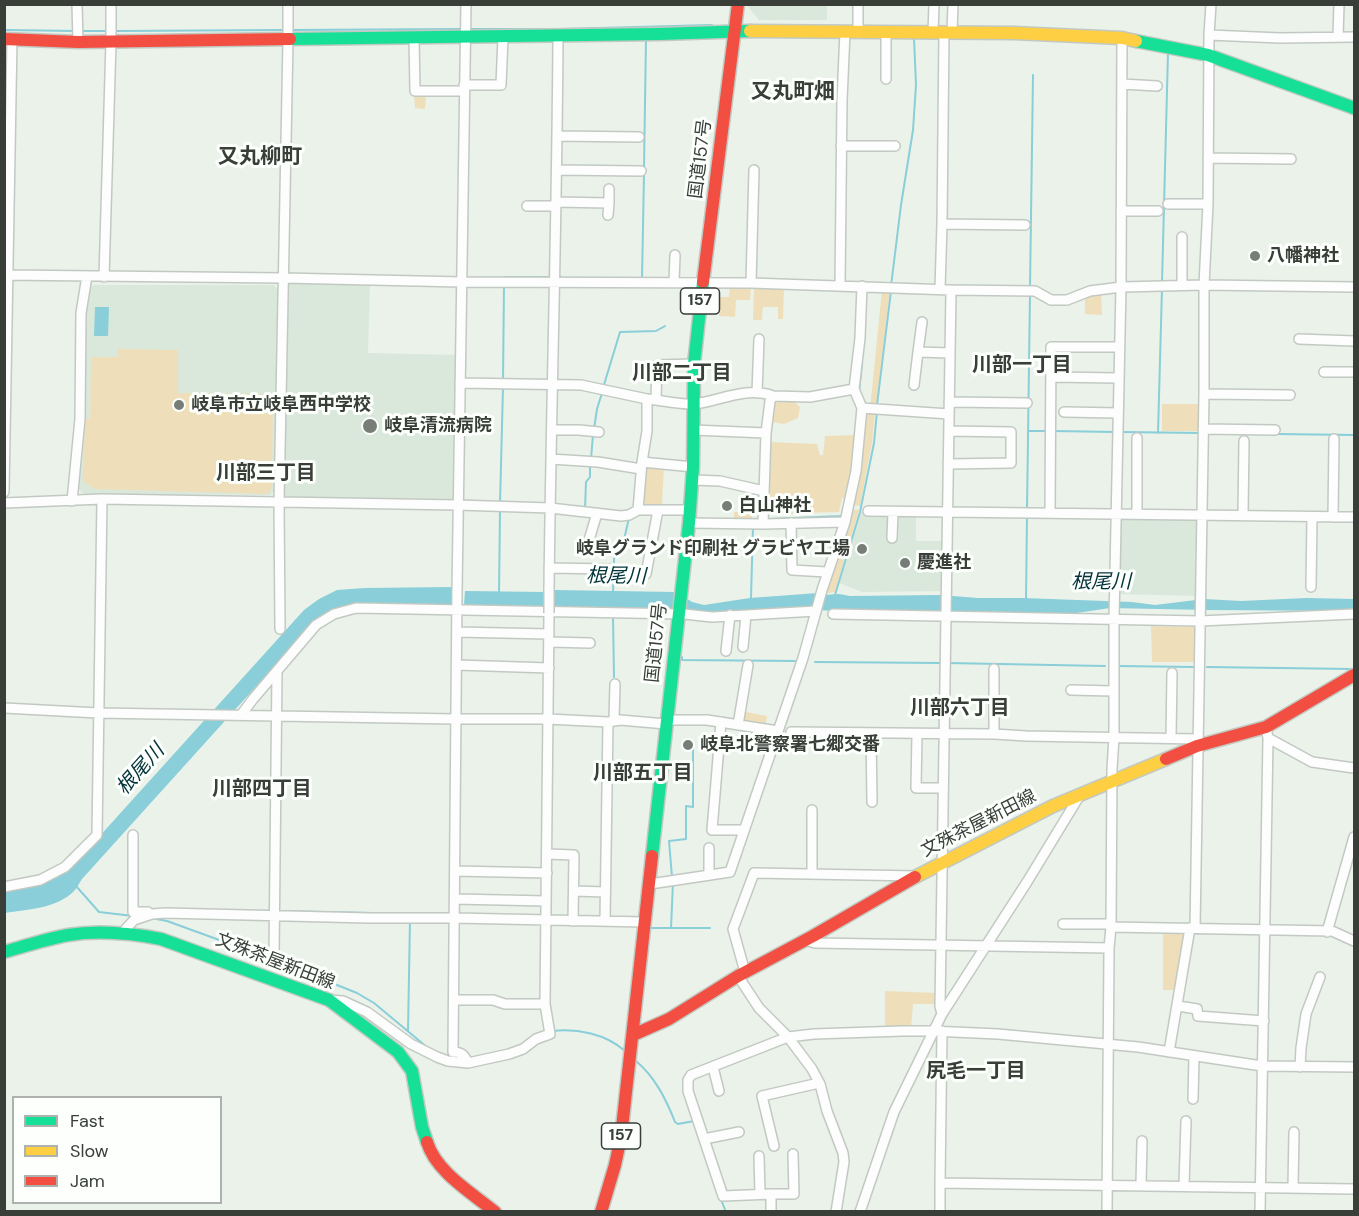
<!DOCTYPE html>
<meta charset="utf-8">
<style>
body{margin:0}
#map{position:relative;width:1359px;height:1216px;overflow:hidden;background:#eaf2ea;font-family:"DM Sans",sans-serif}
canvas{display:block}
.frame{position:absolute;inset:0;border:6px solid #393e39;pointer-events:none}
.legend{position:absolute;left:12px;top:1096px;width:210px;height:108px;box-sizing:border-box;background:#fcfffc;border:2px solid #aeb2ae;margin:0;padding:8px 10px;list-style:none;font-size:18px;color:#393e39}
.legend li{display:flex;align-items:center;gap:12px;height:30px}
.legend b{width:30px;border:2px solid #aeb2ae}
</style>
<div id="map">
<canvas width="1359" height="1216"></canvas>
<div class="frame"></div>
<ul class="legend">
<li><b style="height:8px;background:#16e098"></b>Fast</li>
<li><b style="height:8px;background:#ffcf43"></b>Slow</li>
<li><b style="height:8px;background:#f24e42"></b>Jam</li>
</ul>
</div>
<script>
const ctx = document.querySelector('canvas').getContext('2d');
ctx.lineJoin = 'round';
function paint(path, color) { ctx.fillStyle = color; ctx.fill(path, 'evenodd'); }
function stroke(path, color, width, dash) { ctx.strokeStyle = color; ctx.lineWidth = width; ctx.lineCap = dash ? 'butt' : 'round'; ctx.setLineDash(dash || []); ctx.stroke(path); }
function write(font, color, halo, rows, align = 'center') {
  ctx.font = font + ' "DM Sans","Noto Sans JP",sans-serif'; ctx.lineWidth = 6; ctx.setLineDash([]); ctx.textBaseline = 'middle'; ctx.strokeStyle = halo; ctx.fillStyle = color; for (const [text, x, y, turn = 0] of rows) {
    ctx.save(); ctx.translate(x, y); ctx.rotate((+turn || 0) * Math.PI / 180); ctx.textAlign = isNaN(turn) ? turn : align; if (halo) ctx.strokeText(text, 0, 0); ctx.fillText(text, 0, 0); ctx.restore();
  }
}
const built = new Path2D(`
 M746 4 827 5V20H759Z
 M287 282 370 284 368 353 458 355 455 499 282 497Z
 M94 285H274L278 290 275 490 270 495 84 494 78 489 84 321 90 288Z
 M861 512 916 515V541H944L942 591 862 592 839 583Z
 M1119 516 1197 517 1196 596 1118 594Z`);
const green = new Path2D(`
 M414 94 426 95 425 109 415 108Z
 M754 286 784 288 783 319H778V307H763L762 320H753Z
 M730 287H751L750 300H736L735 317 719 316V297H729Z
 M882 290H890L876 409H870Z
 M1101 291 1102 315 1085 314V295Z
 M118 349 178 350V393L273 394 272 487 268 494 94 489 83 481 85 419H90L91 357H118Z
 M779 401 795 402 800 407 798 418 784 424 772 422 774 405Z
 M1162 404H1200V431H1162Z
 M864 411H875L872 443 860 506 851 505Z
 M859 435 849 499 842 498 839 512 766 514 768 442 817 444 820 455H823L825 436Z
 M644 465 664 466 662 506 642 505Z
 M746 509H752V520H734V512H746Z
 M850 509 859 510 835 592 823 594Z
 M1151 626 1196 627V662H1152Z
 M741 711 767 716 765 729 738 725Z
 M1163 931 1186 932 1175 990H1163Z
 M885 991 938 993V1004H913L911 1028H885Z`);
const water = new Path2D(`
 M95 307H109L108 336H94Z
 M452 587V607L333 610 317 619 82 879C79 883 77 888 74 891 56 909 28 909 5 913V889L42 885 69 870 304 610 319 599 337 590 365 588Z
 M555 590 674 592V611L554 608Z
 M465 591 544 592 543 607 464 605Z
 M818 593 814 609 730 613 685 612 686 598 692 602 704 605 750 598Z
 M839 594 850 596 940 595 978 598H1023L1132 602 1155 605 1204 599 1241 601 1307 598 1354 599V611L1208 610 1110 608 1063 615 834 611 819 610 823 595Z`);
const stream = new Path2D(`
 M469 29H561L712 25
 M4 30 76 31
 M292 30 463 29
 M82 31H109
 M115 31 286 30
 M644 168 646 39
 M559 275 561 278H590
 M505 279V277H550
 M642 279 644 174
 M1162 283 1168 52
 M891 286 901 205 913 130 916 85 914 38
 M1030 288 1033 75
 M503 381 504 285
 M603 388 620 332 656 331 665 326
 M859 392 862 364 860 362
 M877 405 891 291
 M594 429 597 409 602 393
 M1028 431H1049
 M1054 431 1115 432
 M1120 432 1202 433
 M1158 433 1162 288
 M1276 434 1354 435
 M591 459 593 435
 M500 504 503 387
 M585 509 586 482 590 477V464
 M1027 510 1030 294
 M770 519 841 516 843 513
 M613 593 614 559 623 544 629 518
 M499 594 500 510
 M835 595 860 512 874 443 877 411
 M751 598 753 526
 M1026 600 1027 516
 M613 616 614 677
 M682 657V660L795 661
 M815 662 941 663
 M947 663 1105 666
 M1118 666 1193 667
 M1207 667 1352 669
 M672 877 669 841 686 839V806L693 807V750
 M76 886 99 912 133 916
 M279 911 420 914
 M576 916H603
 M609 917H637L639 919
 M151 918 167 921 277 961 357 993 374 1003 428 1048
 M650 928H710
 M671 928 673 882
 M408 1031 410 920
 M552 1031C577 1028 606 1034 625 1051
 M636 1061C655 1077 666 1099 675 1122L678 1124 694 1121
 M720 1197 726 1212`);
const street = new Path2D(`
 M77 4 78 42
 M466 4 457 591 453 1052C462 1052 464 1055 468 1063
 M858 4V33
 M933 33 934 4
 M952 33 953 4
 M1209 35 1211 4
 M414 37 415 91H464
 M1338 37 1339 4
 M886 79V33
 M1122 84 1157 86
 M464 85H501L503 37
 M557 136 639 137
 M841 146H895
 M1208 158 1291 159
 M557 170 641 171
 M556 202 609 203 608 215
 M609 203V189
 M1168 204H1208
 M527 206H556
 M1121 211H1158
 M942 224 1025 225
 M4 275 283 278 462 282 751 283 951 290 1035 291 1051 300H1067L1090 291 1121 287 1204 285 1354 287
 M104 277 111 42V4
 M674 282 675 255
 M751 283 754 170
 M1182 285V237
 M840 286 842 100 845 32
 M940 289 942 224 944 33
 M1299 339 1354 341
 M918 352 922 322
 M1324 372H1354
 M1051 377 1119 378
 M460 383 581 385 647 399
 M914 385 918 352 950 353
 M757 393 759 339
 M1204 394 1290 395
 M656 400 657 365 694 364
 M949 402 1027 403
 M862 408 949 414
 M1064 412 1118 413
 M1203 429 1275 430
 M552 430H579L599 432
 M693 430 766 433
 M551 459 598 462 641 469
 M642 462 693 467
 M948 464 1011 463V432L949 431
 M692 480 720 481 764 491
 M4 492 12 39
 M72 501 80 419 81 313 87 276
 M4 503 102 499 458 505 550 508 621 516 629 515 638 510H690
 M638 510 642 462 647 431V399C661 400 681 405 694 404 720 401 746 386 773 396
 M868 511 1354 517
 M1050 513 1051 347H1119
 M1137 514V438
 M1243 515 1244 441
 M1333 517 1334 439
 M689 523 763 524 845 522
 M791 523 792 570 827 572
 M763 524 766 433 770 401 773 396 810 397 854 389
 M892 538 893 512
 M587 547 597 513
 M549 568 609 569
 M646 574 658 510
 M1311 587 1312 517
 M549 590C551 405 557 221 558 36
 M833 614 1200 621 1354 614
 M280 629 279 502 288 40V4
 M457 632 549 634
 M549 642 590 643
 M743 647 746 615
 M726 651 730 615
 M457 665 549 668
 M1071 690 1113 691
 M4 708 98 713 456 719H548L608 722 620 720 666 724
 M241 715 253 699 316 625 334 614 356 608 684 614 712 617 816 611
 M614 720 615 684
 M667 720H707L778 731
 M721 722 712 830H744
 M738 725 748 665
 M791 732 994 734 1026 736 1198 739
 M871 733 872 802
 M917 734 916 788H943
 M994 734V669
 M1171 738 1172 673
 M1268 738 1312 762 1354 768
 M133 835V912H148
 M547 854 574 855 573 921
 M455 871 547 873
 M812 874V810
 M709 875V848
 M650 884 730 872 803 658 822 590 845 522 851 494 856 471 862 408 854 389 860 338 862 286
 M4 887 40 880 65 867 97 835 102 499
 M574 891 605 892
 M455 899 546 901
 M605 921 608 722
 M1063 924H1111
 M1111 927 1332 931 1354 941
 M1195 928 1204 394V285L1208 204 1209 35 1280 38 1354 37
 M1327 932 1354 837
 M122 933 134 920 152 914 165 913 369 918H455L644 922
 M805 940 815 943 1109 948
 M274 956 277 671
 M745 972 733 929 754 873 917 876
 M738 976 759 1008 788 1037 812 1069 820 1084 827 1111 843 1153 844 1162 836 1212
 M329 1000 343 1001 367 1012 411 1044 437 1057 448 1061 468 1063 509 1054 523 1049 536 1039 550 1034 545 1004 549 613
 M454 1000H493L505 1004H545
 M1178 1006 1197 1009 1198 1016 1264 1021
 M942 1014 940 1006 951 290
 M1169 1052 1190 928
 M713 1067 719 1091
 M1300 1067 1301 1048 1306 1014 1320 977
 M1193 1099 1194 1056
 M704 1139 739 1132
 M774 1146 762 1096 819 1083
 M759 1156 760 1194
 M940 1183 942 1031
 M1141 1185 1142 1141
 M1184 1186 1186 1121
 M1293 1188 1294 1132
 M771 1194H794L793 1154
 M771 1212V1194L723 1196 688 1091V1080L691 1075 788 1037 814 1034 902 1031H932L998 1034 1138 1047 1262 1066 1354 1067
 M860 1212 894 1112 942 1014 1027 882 1080 795
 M940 1212V1183L1354 1189
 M1107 1212 1109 948 1111 927 1112 769 1114 737V619L1121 287 1122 38
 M1260 1212 1268 738 1266 727`);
const fast = new Path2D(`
 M290 39 659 34 750 31
 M1136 41 1208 55 1354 108
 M652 856 689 523 693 467 694 364 703 282
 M4 952C25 946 46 939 68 935 99 930 130 933 161 939L329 1000 398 1052 412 1071 422 1127 427 1142`);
const slow = new Path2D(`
 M750 31 1014 33 1122 38 1136 41
 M915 877 1053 806 1166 759`);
const jam = new Path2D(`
 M4 39 78 42 290 39
 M703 282 738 4
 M1166 759 1197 746 1266 727 1354 675
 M633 1035 669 1019 738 976 813 936 915 877
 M427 1142C436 1172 472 1193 495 1212
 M601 1212 615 1165 621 1137 652 856`);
const streetBridge = new Path2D(`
 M549 613V590`);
const markers = [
 [1255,256,6,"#777d77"],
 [179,405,6,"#777d77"],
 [370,426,8,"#777d77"],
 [727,506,6,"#777d77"],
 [862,549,6,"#777d77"],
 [905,563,6,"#777d77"],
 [688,745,6,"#777d77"]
];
const shields = [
 [700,301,39],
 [621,1136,39]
];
const shieldNames = [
 ["157",700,301],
 ["157",621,1136]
];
const streetNames = [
 ["国道157号",701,159,-83],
 ["国道157号",657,643,-84],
 ["文殊茶屋新田線",979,824,-27],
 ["文殊茶屋新田線",275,962,21]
];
const poiNames = [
 ["八幡神社",1267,256],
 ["岐阜市立岐阜西中学校",191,405],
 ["岐阜清流病院",384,426],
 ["白山神社",739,506],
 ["岐阜グランド印刷社 グラビヤ工場",850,549,"right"],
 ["慶進社",917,563],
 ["岐阜北警察署七郷交番",700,745]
];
const neighbourhoodNames = [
 ["川部一丁目",1022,366],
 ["川部二丁目",682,374],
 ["川部三丁目",266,474],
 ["川部六丁目",960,709],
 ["川部五丁目",643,774],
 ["川部四丁目",262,790],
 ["尻毛一丁目",976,1072]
];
const waterNames = [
 ["根尾川",616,577,1],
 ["根尾川",1101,583],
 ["根尾川",141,770,-48]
];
const quarterNames = [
 ["又丸町畑",793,92],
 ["又丸柳町",260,157]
];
paint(built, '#d9e8da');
paint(green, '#eedfba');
paint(water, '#89ced8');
stroke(stream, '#89ced8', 2);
stroke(street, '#c2c9c2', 12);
stroke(fast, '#c2c9c2', 15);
stroke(slow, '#c2c9c2', 15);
stroke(jam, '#c2c9c2', 15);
stroke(street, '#fcfdfc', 9);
stroke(fast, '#16e098', 12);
stroke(slow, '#ffcf43', 12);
stroke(jam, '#f24e42', 12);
stroke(streetBridge, '#c2c9c2', 12, []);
stroke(streetBridge, '#fcfdfc', 9);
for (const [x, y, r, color] of markers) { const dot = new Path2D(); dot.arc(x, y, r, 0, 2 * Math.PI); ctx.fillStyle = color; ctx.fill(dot); stroke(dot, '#fcfffc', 2); }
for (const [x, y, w] of shields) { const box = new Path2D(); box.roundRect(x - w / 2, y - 13, w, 26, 4.5); ctx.fillStyle = '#fcfffc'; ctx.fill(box); stroke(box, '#393e39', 1.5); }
write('bold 16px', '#393e39', null, shieldNames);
write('18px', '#393e39', '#fcfffc', streetNames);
write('bold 18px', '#393e39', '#fcfffc', poiNames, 'left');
write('bold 20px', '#393e39', '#fcfffc', neighbourhoodNames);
write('italic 20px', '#02323a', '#fcfffc', waterNames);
write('bold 21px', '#393e39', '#fcfffc', quarterNames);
</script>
